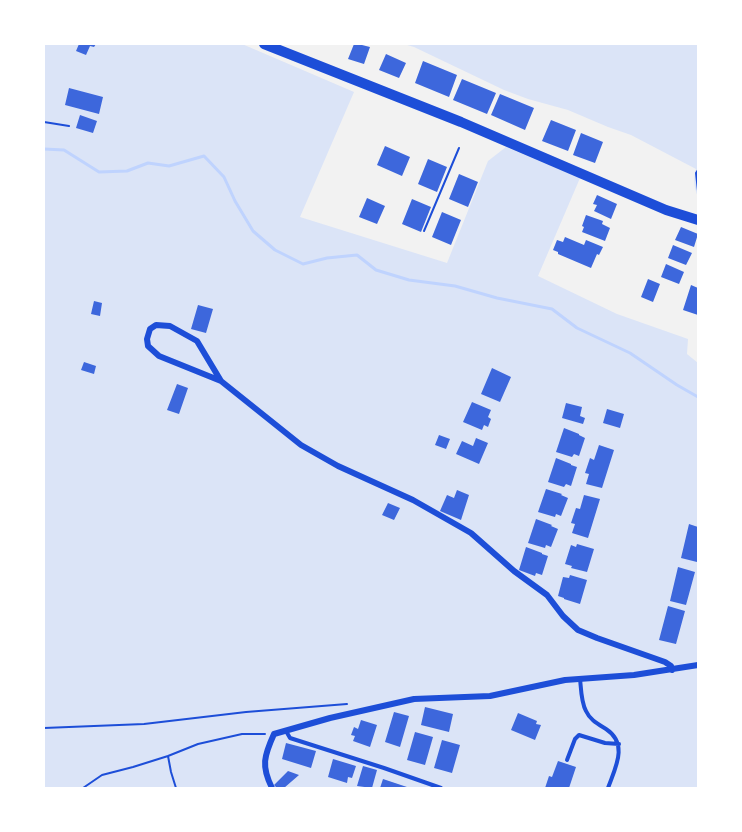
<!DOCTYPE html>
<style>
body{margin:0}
#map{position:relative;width:742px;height:832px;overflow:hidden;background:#f2f2f2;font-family:"PT Sans",sans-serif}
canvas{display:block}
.frame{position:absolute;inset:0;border:45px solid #fff;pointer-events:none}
</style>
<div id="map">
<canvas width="742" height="832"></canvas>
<div class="frame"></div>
</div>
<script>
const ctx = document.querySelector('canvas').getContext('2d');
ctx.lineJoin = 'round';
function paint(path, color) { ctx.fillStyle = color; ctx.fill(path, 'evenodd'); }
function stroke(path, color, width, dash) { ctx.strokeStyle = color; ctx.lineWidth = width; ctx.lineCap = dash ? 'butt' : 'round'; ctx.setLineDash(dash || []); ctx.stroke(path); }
const green = new Path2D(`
 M44 44H242L354 92 300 217 447 263 488 161 506 147 580 178 538 276 617 314 688 339 687 354 698 363V788H44Z
 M404 44H698V197C694 188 693 178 696 169L631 135 608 127 568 110 528 99 504 90 414 47Z`);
const stream = new Path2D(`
 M44 149 64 150 99 172 127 171 148 163 169 166 204 156 224 177 235 201 253 231 275 250 303 264 327 258 357 255 376 270 409 280 455 286 497 298 552 309 577 328 630 353 677 385 698 397`);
const building = new Path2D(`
 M79 44H96L94 47 90 46 86 55 76 51Z
 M354 44H358L370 47 364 64 348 59Z
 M386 54 406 63 399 78 379 70Z
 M423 61 457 75 449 97 415 83Z
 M462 79 496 93 487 114 453 100Z
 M69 88 103 97 99 114 65 105Z
 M500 94 534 108 525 130 491 115Z
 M80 115 97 121 93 133 76 128Z
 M551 120 576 130 568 151 542 141Z
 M581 133 603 142 595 163 573 155Z
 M385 146 410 157 402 176 377 165Z
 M428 159 447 167 437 192 418 184Z
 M459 174 478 182 468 207 449 199Z
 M597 195 617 204 611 219 594 211 597 205 593 204Z
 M367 198 385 206 377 224 359 217Z
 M412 199 431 207 421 232 402 224Z
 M442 212 461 220 451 245 432 237Z
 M586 215 603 221 602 224 610 228 605 241 582 232 584 227 582 226Z
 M681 227 698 234 694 247 675 240Z
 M565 237 584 245 586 240 603 247 599 255 597 254 591 268 558 254V252L553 250 557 240 563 242Z
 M673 245 692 253 686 265 668 258Z
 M666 264 684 272 679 284 661 277Z
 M648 279 660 284 653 302 641 297Z
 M691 285 698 288V315L683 310Z
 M94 301 102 303 100 316 91 314Z
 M198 305 213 309 206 333 191 329Z
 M84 362 96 366 94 374 81 370Z
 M492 368 511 377 500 402 481 394Z
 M177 384 188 388 179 414 167 410Z
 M472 402 491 410 488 417 491 419 488 427 484 425 482 430 463 422Z
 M566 403 582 407 580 416 585 418 583 424 562 418Z
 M607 409 624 414 620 428 603 423Z
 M564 428 579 434V435L585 438 579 456 574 454 572 457 556 452Z
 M439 435 450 439 446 449 435 445Z
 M476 438 488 443 479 464 456 454 462 441 473 446Z
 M599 445 614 450 602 488 586 484 589 474 585 473 590 458 594 460Z
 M556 458 571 464V465L577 467 571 486 566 484 564 487 548 482Z
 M546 489 562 494 561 495 568 498 561 516 556 514 555 517 538 512Z
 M457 490 469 495 461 520 440 511 447 495 454 498Z
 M584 495 600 499 588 538 572 533 575 524 571 523 576 508 580 509Z
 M388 503 400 508 394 520 382 515Z
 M536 519 552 525 551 526 558 529 551 547 546 545 545 548 528 543Z
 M689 524 698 527V557L697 562 681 558Z
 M577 544 594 549 587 572 571 568 572 566 565 564 571 545 576 547Z
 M526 547 542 553V554L548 556 542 575 536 573 535 576 519 570Z
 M678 567 695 572 686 605 670 601Z
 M570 575 587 580 580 604 564 599V598L558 596 563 577 569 578Z
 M668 606 685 611 676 644 659 640Z
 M425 707 453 714 449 732 421 725Z
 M394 712 409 716 400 747 385 742Z
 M518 713 537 721 536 724 541 725 535 740 511 730Z
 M361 720 377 725 370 747 353 741 355 736 351 735 354 727 358 729Z
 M415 732 433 737 425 765 407 760Z
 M442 740 460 745 452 773 434 768Z
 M286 743 316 751 311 768 282 759Z
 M333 759 356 766 352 778 348 777 347 783 328 777Z
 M558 761 576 767 569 788H545L549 776 552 777Z
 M363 766 377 770 372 788 357 786Z
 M288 771 299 775 284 788H277L274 785Z
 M383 779 410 788H380Z`);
const path = new Path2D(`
 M44 122 69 126
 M698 170 696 173 698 191
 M424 231 459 148
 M44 728 144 724 246 712 347 704
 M83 788 102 775 133 767 168 756
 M176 788 171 772 168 756 198 744 242 734H265`);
const service = new Path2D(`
 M580 678C581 688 581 702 586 711 590 720 598 724 606 729 629 744 615 768 608 788
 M286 731 290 738 384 768 441 788
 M567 760 575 739 579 735 605 743 619 744`);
const minor = new Path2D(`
 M221 381 197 341 170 326 156 325 150 329 147 339 148 346 159 356 221 381 301 445 338 466 413 500 471 533 514 571 547 595 563 616 578 630 597 638 665 662 671 666 672 670
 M272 788C261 766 264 756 274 734L330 718 414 699 490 696 565 680 634 675 698 665`);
const secondary = new Path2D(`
 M264 44 461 122 666 210 698 220`);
paint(green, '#dbe4f7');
stroke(stream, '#bfd3fe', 3);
paint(building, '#3d67dc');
stroke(path, '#1d4ed8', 2);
stroke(service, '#1d4ed8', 4);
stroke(minor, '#1d4ed8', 6);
stroke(secondary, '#1d4ed8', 10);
</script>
